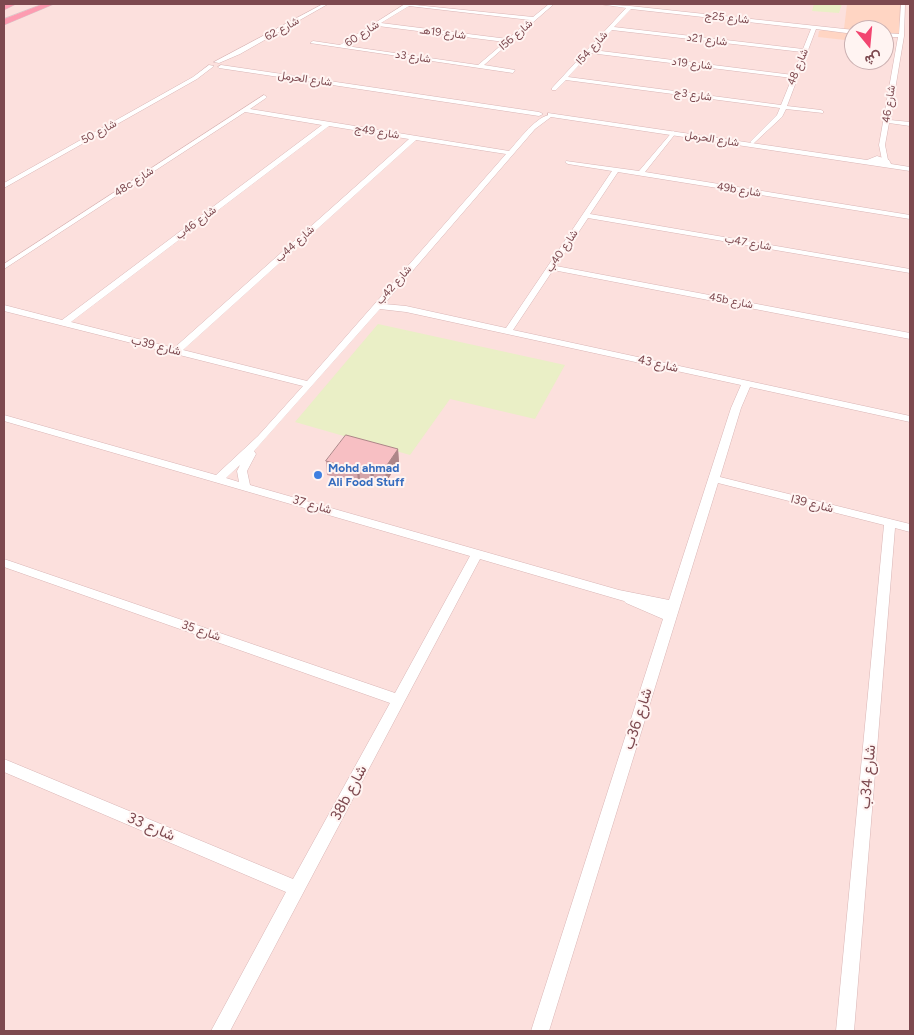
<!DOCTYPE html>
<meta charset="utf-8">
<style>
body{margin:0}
#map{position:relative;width:914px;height:1035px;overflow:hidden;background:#feedea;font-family:Figtree,Vazirmatn,sans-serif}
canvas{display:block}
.frame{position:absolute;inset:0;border:5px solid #7d494f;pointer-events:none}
.north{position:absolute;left:844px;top:20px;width:50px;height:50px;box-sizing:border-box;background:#fff4f2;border:1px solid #cbb0b1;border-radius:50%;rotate:163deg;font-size:14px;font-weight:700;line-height:20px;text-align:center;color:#7d494f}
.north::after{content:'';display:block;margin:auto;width:18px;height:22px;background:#f24570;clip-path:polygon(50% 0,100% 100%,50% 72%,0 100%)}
</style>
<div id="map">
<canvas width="914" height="1035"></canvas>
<div class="frame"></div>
<div class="north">ش</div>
</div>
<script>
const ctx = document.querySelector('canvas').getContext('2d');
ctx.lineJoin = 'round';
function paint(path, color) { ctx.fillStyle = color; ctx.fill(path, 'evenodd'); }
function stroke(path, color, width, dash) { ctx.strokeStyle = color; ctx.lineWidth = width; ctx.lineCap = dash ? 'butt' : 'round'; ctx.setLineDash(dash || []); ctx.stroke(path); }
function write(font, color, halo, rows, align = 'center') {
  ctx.font = font + ' Figtree,Vazirmatn,sans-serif'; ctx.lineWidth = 4; ctx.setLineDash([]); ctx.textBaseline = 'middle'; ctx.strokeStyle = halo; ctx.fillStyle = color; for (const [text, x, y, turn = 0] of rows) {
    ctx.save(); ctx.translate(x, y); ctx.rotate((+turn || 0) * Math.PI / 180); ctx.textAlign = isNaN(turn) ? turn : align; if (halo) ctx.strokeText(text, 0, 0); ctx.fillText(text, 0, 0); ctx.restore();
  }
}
const residential = new Path2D(`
 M4 4H910V1031H4ZM854 30H884V60H854Z`);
const green = new Path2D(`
 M814 4H842L839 13 812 11Z
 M378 324 565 365 535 419 450 399 410 455 295 422Z`);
const sand = new Path2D(`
 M847 4H901L899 35 884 34V30L844 29Z
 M823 30 854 33V41L818 37 819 31Z`);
const minor = new Path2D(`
 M323 4H328L240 54 219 63 214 62Z
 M405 4 533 17 549 4H554L484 65 515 70 513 73 310 43 313 41 340 45ZM409 6 530 20 508 39 381 23ZM378 26 505 42 478 65 346 46Z
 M599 4 630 6 854 30V34L816 29 787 106 821 110 823 111V113L786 109 782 117 753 144 750 142 777 115 780 108 566 80 556 90H552V88L626 8ZM631 9 811 29 803 49 614 27ZM612 30 802 52 793 75 593 50ZM590 53 792 78 781 105 568 77Z
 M901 4H905L904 36 890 120 910 122V126L889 123 885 145 888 160 885 162 882 160 879 145 898 37H884V33L899 34Z
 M209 65 214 66 197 79 4 188V183L193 77Z
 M264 95 267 97 266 98 250 109 509 151C518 141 538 114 551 115V117L535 129 384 304 406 306 506 328 612 171 568 164 565 162 566 161 639 171 673 131 676 133 645 172 910 215V219L618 172 590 214 910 269V273L588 218 556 266 910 333V339L553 270 513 330 910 416V422L750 387 741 408 720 477 910 524V532L895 528 854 1031H836L884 525 718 483 549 1031H531L663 619 626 603 624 601 480 559 230 1031H211L286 892 4 772V759L293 879 390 703 4 567V559L395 693 470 556 4 421V415L216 475 258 436 303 386 4 311V305L62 320 322 125 245 112 4 269V264ZM329 126 409 139 174 348 71 322ZM416 140 506 154 307 381 183 350ZM380 309 406 312 741 385 731 408 669 600 619 590 250 485 247 471 256 454 254 451ZM240 465 237 471 239 482 226 478Z`);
const tertiary = new Path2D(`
 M221 65 539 112 543 114 539 116 219 68 218 67Z
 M548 113 867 160 877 156 889 160 891 164 910 167V171L551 117H548Z`);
const motorway = new Path2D(`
 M4 4H16L4 10Z
 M43 4H54L4 25V19Z`);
const wall = new Path2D(`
 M398 449 399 462 386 482 374 478 371 483 360 480 358 483 327 475 326 461Z`);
const shadedWall = new Path2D(`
 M398 449 399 462 386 482 385 468Z
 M373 465 374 478 371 483 370 470Z
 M359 467 360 480 358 483 357 470Z`);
const building = new Path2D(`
 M346 435 398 449 385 468 373 465 370 470 359 467 357 470 326 461Z`);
const markers = [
 [318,475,5,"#3f7fe0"]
];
const farStreetnames = [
 ["شارع 25ج",727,18,6],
 ["شارع 62",282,29,-29],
 ["شارع 19هـ",443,33,7],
 ["شارع 60",362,34,-33],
 ["شارع 56ا",516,35,-41],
 ["شارع 21د",707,40,7],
 ["شارع 54ا",592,48,-48],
 ["شارع 3د",413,57,8],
 ["شارع 19د",692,64,7],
 ["شارع 48",798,67,-68],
 ["شارع الحرمل",305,79,8],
 ["شارع 3ج",693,95,8],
 ["شارع 46",889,104,-81],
 ["شارع 50",99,132,-29],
 ["شارع 49ج",377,132,9],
 ["شارع الحرمل",712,139,9],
 ["48c شارع",134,182,-33],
 ["49b شارع",739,190,9],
 ["شارع 46ب",196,223,-37],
 ["شارع 47ب",748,243,10],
 ["شارع 44ب",295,244,-42],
 ["شارع 40ب",562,251,-56],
 ["شارع 42ب",394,285,-49],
 ["45b شارع",731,301,11]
];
const streetNames = [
 ["شارع 39ب",156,346,14],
 ["شارع 43",658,364,13],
 ["شارع 39ا",812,504,14],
 ["شارع 37",312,505,16],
 ["شارع 35",201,631,19]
];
const shopNames = [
 ["Mohd ahmad",328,468],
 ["Ali Food Stuff",328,482]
];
const nearStreetnames = [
 ["شارع 36ب",638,719,-72],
 ["شارع 34ب",868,777,-85],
 ["38b شارع",349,793,-62],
 ["شارع 33",151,827,23]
];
paint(residential, '#fce0dd');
paint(green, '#eaefc6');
paint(sand, '#ffd5c3');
stroke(minor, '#dab6b6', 1);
stroke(tertiary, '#dab6b6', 1);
stroke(motorway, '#d8c8ca', 1);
paint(minor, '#fff');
paint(tertiary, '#fff');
paint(motorway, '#fd9cb1');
paint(wall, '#d4a4a8');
paint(shadedWall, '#ad8688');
paint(building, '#f7bfc3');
stroke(building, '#ad8688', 1);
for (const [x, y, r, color] of markers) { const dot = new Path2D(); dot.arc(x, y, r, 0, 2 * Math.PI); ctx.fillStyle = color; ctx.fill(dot); stroke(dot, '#fff4f2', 2); }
write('11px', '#7d494f', '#fff4f2', farStreetnames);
write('12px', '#7d494f', '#fff4f2', streetNames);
write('bold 12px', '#366cbe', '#fff4f2', shopNames, 'left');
write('15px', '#7d494f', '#fff4f2', nearStreetnames);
</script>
